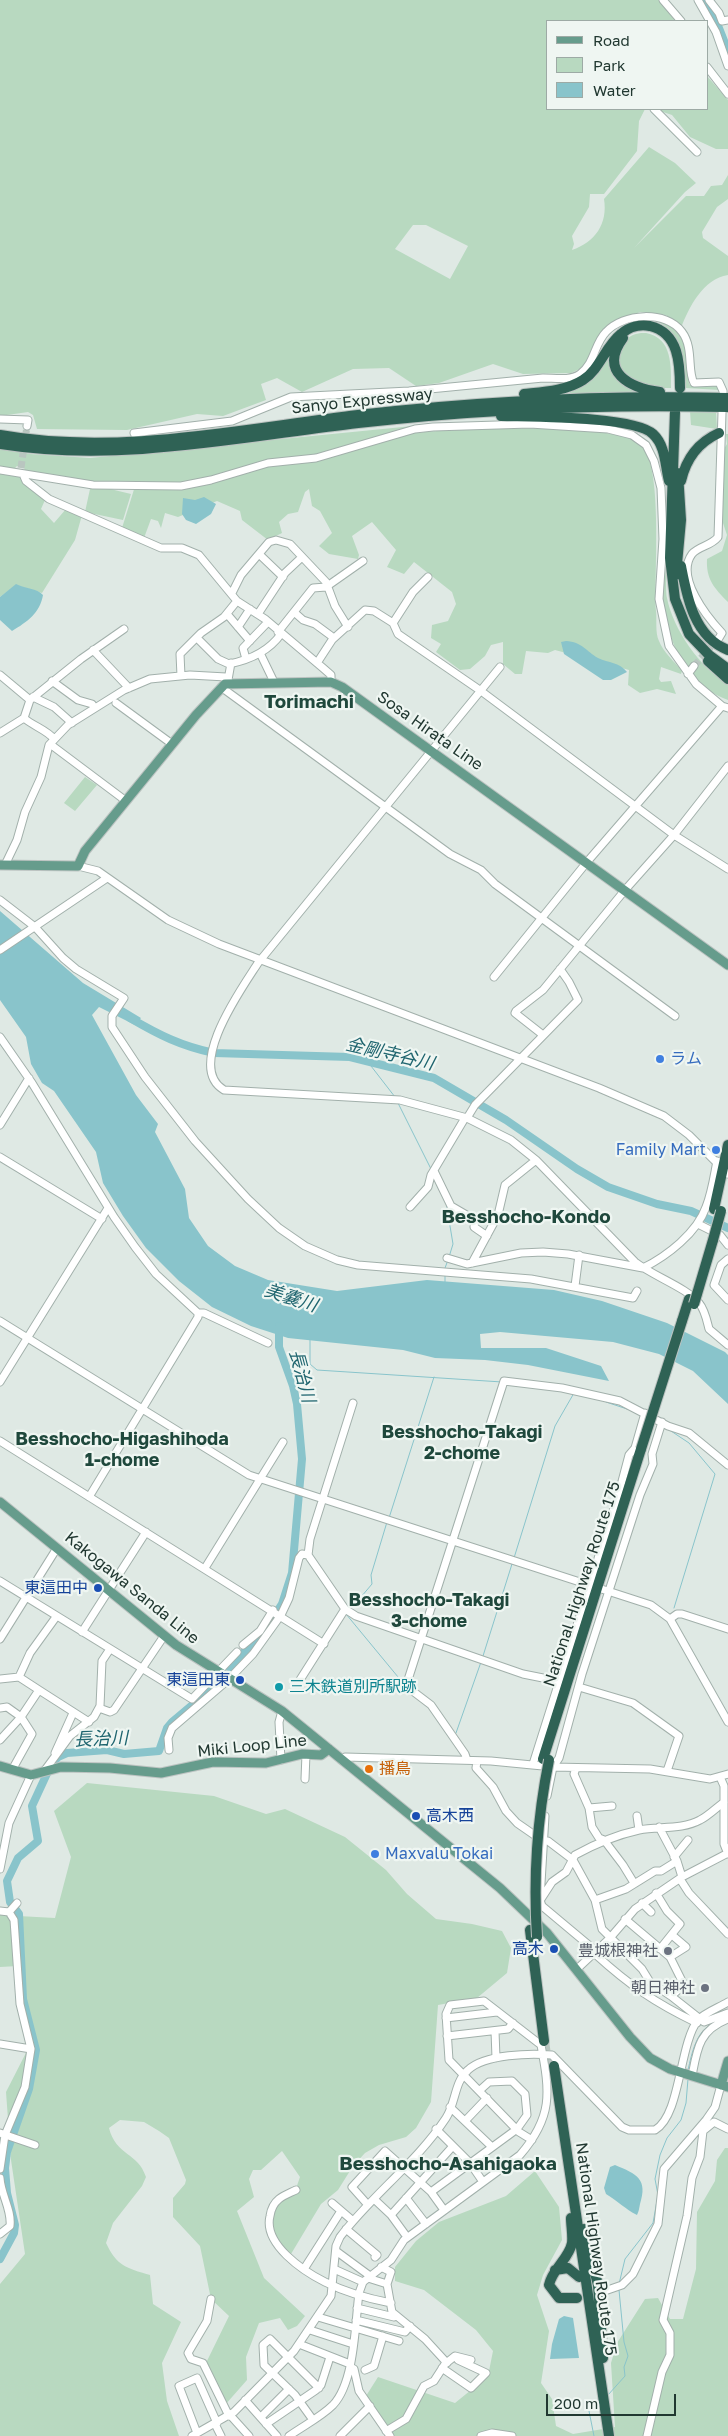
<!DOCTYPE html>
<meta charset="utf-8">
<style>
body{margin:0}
#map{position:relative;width:728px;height:2436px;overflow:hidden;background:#dfe9e4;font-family:"Golos Text",sans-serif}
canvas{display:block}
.legend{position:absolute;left:546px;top:20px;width:162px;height:90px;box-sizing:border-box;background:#eff6f2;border:1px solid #9daaa5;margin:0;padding:6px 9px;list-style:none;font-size:15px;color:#213831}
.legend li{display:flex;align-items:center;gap:10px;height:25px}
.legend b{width:25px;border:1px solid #9daaa5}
.scale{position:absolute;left:546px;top:2394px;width:130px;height:22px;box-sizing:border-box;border:2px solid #213831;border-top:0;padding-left:6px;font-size:15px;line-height:18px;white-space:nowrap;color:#213831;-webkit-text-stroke:4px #eff6f2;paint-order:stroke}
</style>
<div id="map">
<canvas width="728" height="2436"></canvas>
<ul class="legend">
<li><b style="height:6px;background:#669c8c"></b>Road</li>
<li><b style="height:14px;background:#b8d9c0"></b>Park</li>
<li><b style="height:14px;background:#89c4cb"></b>Water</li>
</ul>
<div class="scale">200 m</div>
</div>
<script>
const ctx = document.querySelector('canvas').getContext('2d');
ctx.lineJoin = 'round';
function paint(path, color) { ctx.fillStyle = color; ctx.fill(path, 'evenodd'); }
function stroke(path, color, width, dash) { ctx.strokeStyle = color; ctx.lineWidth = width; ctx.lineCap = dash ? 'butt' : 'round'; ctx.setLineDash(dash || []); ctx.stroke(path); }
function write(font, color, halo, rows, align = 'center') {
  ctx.font = font + ' "Golos Text","Noto Sans JP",sans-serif'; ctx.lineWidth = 4.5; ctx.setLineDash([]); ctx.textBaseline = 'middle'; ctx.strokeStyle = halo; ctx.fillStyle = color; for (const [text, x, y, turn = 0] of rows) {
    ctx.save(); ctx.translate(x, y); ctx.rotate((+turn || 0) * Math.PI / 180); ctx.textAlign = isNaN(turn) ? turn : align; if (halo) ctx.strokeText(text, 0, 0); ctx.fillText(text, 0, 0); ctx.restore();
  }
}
const green = new Path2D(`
 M0 0H659L675 21H547V109H645L639 121 637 151 604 194H590L589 207 572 236 574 244 572 250C595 242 608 224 604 199L649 147 675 163 696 183 685 192 634 248 686 196H704L711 186 722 185 728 175V199L717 207 702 232 703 238 728 256V275C703 279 689 307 681 328L666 315 640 312 615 322 586 366 571 373 523 374 493 364 439 383 416 386 389 368 353 369 302 392 277 378 261 384 266 400 223 416 197 414 127 430 37 429 33 415 28 412 0 416ZM413 225H426L468 246 450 279 395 249Z
 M707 76 728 100V149H716L690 137 672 115 654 109H707Z
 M650 318C689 323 687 353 689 384L693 387 716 386 720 390 686 388C680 355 688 334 650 318Z
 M646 333C673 338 671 367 671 388 661 388 650 388 640 385 610 374 613 331 646 333Z
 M615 343 613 366 644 393 570 394V391C595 380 601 366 615 343Z
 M690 411H716L717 429 691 425Z
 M413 426 415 433C449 429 625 421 643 446 663 474 654 573 656 611 657 620 655 633 659 641 663 652 675 662 682 671L681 674 661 667 659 679 661 682 671 681 676 694 657 689 640 693 628 685 629 670 555 650 548 653 526 651 522 674H515L503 664V642L491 645 485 656 470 669 460 670 436 652 441 644 431 638 432 625 448 621 456 604 452 592 414 562 404 574 387 567 396 550 372 522 352 536 359 555 358 559 329 554 319 546 332 533 320 511 312 506 309 489 305 492 298 512 288 514 279 522 282 533 268 540 242 520 240 511 217 501 178 517 165 513 161 528 158 521 151 519 144 538 122 528 136 483 71 480 25 472 24 467 17 466 13 470 0 467V449L30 454 90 458Z
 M726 434H728V602C714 588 706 579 707 559L722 551 727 535 721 517 724 449 727 444Z
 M0 472 21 477 45 500 41 509 54 523 66 509 82 515 75 540 42 593 16 585 0 597Z
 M106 488 131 494 123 520 85 512 90 489Z
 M663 565C668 570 665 589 667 598 673 629 700 668 728 684V700C715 695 700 687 693 676L696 668 692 664 689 667C675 659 662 612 661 596 661 586 663 575 663 565Z
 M85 777 97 785 75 811 64 803Z
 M87 1783 214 1796 266 1814 285 1809 345 1837 386 1870 407 1894 436 1919 472 1924 502 1931 511 1948 507 1973 477 1998 438 2005 431 2102 416 2128 406 2137 379 2145 365 2153 353 2166 338 2190 321 2204 291 2254C276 2240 263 2223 278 2203 282 2198 289 2195 294 2191 297 2188 298 2182 300 2177L282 2151 261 2170H253L249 2179 254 2197 237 2211 264 2278 305 2316 297 2326 288 2330 280 2318 259 2323 246 2357 247 2380 225 2405 206 2363 229 2316 211 2299 200 2246 173 2217V2198L185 2184 186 2180 169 2138 159 2131 144 2122 120 2120 109 2128C116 2156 138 2152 146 2177L142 2186 113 2223 106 2243C117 2266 126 2268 150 2275L153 2304 181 2322 162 2363 167 2401 179 2436H0V2284L25 2254 11 2160 6 2092 31 2043V2029L18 1966 0 1967V1915L55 1918 71 1857 54 1811Z
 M725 2148H728V2436H393L366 2396 378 2377 455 2403 471 2390 489 2371 493 2351 476 2330 424 2290 395 2281V2267L416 2241 439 2222 506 2196 535 2171 559 2207 562 2240 543 2275 537 2295 549 2331 541 2383 552 2399 556 2426 573 2434 615 2427 611 2363 617 2343 645 2299 658 2298 670 2319H683L696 2269 697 2212 715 2181 717 2160Z`);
const water = new Path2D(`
 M204 497 216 504 211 514 196 524 186 520 182 514 183 498 195 500Z
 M16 584C25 589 37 588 43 595 40 613 27 622 12 631L0 620V597Z
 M566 641C582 642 586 651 598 658 609 663 619 662 627 672L611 680H603L564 654 561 642Z
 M0 911 83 983 141 1018 135 1025 99 1007 92 1015 136 1095 158 1124 155 1132 185 1189 189 1218 208 1246 235 1266 268 1280 337 1291 427 1280 554 1290 602 1301 667 1323 725 1352 728 1355V1404L693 1371 659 1354 613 1342 500 1332 480 1334 481 1348H546L601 1366 609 1381 528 1365 485 1360 435 1358 403 1350 288 1338 251 1326 212 1307 179 1281 146 1248 123 1216 103 1183 96 1152 54 1091 42 1083 31 1064 26 1037 0 1000Z
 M615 2165C637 2174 648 2179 640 2204 639 2209 639 2211 637 2215 625 2209 618 2201 606 2194L604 2188 610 2167Z
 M564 2316 573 2318 579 2358 550 2359 552 2344 559 2319Z`);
const stream = new Path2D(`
 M373 1062 371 1066 395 1097
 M398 1103 431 1169
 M446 1202 453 1244 449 1257
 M445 1268 448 1260
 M445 1283V1275
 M310 1340V1364L317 1370 502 1382
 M606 1402 633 1411
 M668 1429 689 1443 715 1474 674 1608
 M389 1518 434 1377
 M514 1558 555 1426 574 1393
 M350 1610 372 1584 371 1575 387 1522
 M348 1613 346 1614 403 1683
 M483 1656 512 1564
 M456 1733 481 1662
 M688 2070C692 2053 696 2030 714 2023
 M619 2284 625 2259 653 2223 658 2195 655 2179 660 2155 667 2138 681 2120 686 2103 688 2079
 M608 2395 625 2376 624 2367 628 2356 624 2342 619 2290
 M594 2436 589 2411 600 2402`);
const river = new Path2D(`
 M704 0 715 18 728 51
 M130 1018C159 1035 181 1046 214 1053L350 1057 434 1078 506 1120 577 1169 608 1187 657 1204 691 1211 728 1228
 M0 2259 14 2233 15 2225 7 2193 5 2168 7 2152 29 2089 36 2050 23 1999 19 1914 10 1902 7 1881 18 1858 38 1841 32 1806 50 1767 58 1757 67 1753 107 1750 124 1754 159 1751 167 1728 172 1722 197 1701 266 1629 282 1604 292 1573 302 1459 297 1404 293 1386 279 1347V1326`);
const minorTunnel = new Path2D(`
 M21 468 27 426
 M694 666 717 640`);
const highwayTunnel = new Path2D(`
 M544 2041 548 2068`);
const minor = new Path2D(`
 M663 0 681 21
 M698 0 716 32 728 66
 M709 0 719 13 722 21 728 20
 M707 67 728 94
 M654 109 697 152
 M0 419 28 420 27 426
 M134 433 232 421 291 397 409 391 543 378C555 378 570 381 580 374 595 363 594 344 606 332 623 313 666 310 682 332 694 348 687 371 694 383L719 382 723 391
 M0 470 93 485 181 486 211 480 268 463 316 458 415 429 433 427 530 424 608 429 632 435 646 445 654 461 661 488 663 539 659 599 669 646 696 684 722 706 728 708
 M23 474 26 481 49 499 161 548H182L199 555 237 601 265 619 323 668 331 675V682
 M259 554 283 577
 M428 577 413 592 393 623 398 634 481 691 674 835 728 869
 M232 593 241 575 269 542 276 540 290 544 326 582 335 606 348 627
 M294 612 303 620 315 624 334 638
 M227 614 250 641
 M258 614 285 573 302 557
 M238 627 250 609
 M278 632 313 588 326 587 363 561
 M197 638 218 659 229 664C249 660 269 651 281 634
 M719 638 722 633C707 617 675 577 692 554 699 546 711 546 718 537L722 413
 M93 650 129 688
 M260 653 274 682
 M246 659 243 648 268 622
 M317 663 332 640 365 610 374 611 393 623
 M500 667 258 963C242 988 185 1067 224 1090L400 1100 467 1118 511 1140 536 1160 635 1262C653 1276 687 1288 699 1303 705 1310 707 1321 709 1329L728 1345
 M688 674 694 666
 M0 675 30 700
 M181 676 180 654 201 633 224 617 237 601
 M228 680 231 663
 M52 681 78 700 92 704 95 708
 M221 687 450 854 481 870 495 884 675 1016
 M33 697 54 707 72 723
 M116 703 172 744
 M24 718C33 726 47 730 54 739
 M0 733 24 718 30 700 81 659 124 629
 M50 744 126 801
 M5 865 17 840 25 812 41 777 49 745 68 725 124 690 150 679 190 675 226 677 230 683
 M78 866 98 871 168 920 219 944 599 1088 664 1116 689 1135 728 1174
 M0 900 35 927 63 958 76 969 124 998 112 1016V1027L145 1077 195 1141 248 1199 279 1228 305 1246 337 1260 358 1265 531 1279 633 1298 637 1291
 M0 950 107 878
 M494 977 587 862 722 706
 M543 1035 515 1013 516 1011 543 990 625 890 674 835 728 766
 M0 1037 32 1083 114 1217 135 1247 156 1274 198 1313H204L268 1343
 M467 1118 475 1105 578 1000 569 982 560 969
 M0 1125 29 1078
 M0 1157 102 1219
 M434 1171 451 1206 475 1220 474 1227 487 1236
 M410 1207 428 1187 431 1175 465 1118
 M698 1224 720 1235 728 1245
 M447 1258 467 1264 521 1253 543 1252 568 1254 643 1268C667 1256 697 1233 706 1207 712 1192 714 1176 717 1161
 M728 1259 721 1265 714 1285 728 1300
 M472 1263 498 1215 505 1185 536 1160
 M575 1286 579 1255
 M0 1321 249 1475 651 1605 670 1619 728 1722
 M0 1382 108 1208
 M353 1403 310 1539 308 1555 345 1609 356 1616 523 1674 558 1681
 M0 1441 324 1644
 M89 1497 198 1317V1313
 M205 1568 283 1442
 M0 1581 192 1699 237 1652
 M670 1619 677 1614H682L728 1629
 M82 1632 146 1532
 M0 1639 57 1548
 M243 1645 260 1631 273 1610
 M19 1677 30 1653 56 1617
 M0 1679 19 1677 39 1690 21 1717 0 1740
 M298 1683 345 1609
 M579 1687 633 1703 679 1736 667 1771
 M39 1690 89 1722
 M0 1708 7 1707 21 1717 32 1734 12 1770
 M99 1708 110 1712 114 1710 164 1636
 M169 1750 168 1738 172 1728 229 1679 253 1654 281 1615 289 1598 299 1558 302 1554 308 1555
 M55 1753 73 1713
 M281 1760 279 1722 282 1711
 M341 1760 345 1757 491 1761 553 1767 650 1769 710 1779 728 1774
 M467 1760 465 1754 431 1705 406 1686 504 1381 562 1388 620 1401 668 1426 689 1433 728 1465
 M477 1761 476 1768 493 1787 506 1811 517 1823 543 1841H548L573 1860 595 1900 602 1929 642 1969 650 1982 671 1996
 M533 1764 620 1489 629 1455 635 1448 645 1413
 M576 1768 574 1774 589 1808 592 1827 599 1838 604 1840 623 1865 634 1883
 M45 1770 70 1736 94 1717 100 1706 102 1661 110 1649
 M720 1777 724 1786V1844L728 1854
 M305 1779 306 1754
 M547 1796 553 1767 559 1758 582 1674 640 1495 653 1464 652 1454 662 1422
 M589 1808 612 1806
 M545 1816 540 1900 542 1906 597 1952
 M637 1816 639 1830
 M659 1827 677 1861 682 1877
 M674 1857 688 1840
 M0 1869 9 1823 31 1775
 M680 1879 689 1893 728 1934
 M656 1893 667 1911 680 1924 660 1949
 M541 1899 552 1882 566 1872 575 1855C595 1844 616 1835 639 1830 658 1826 682 1830 700 1820 708 1816 716 1808 724 1802
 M595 1900 626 1889 655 1871H661L677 1861
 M642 1903 651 1912
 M0 1911 9 1912 14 1920 20 2004 31 2049 25 2087 5 2135 0 2169
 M9 1912 17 1903
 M625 1919 670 1957 684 1985 671 1996 704 2022 728 2013
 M595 1954C629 1985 655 2003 697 2023
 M670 1957 686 1947 672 1935
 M576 1970 610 1938 635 1909 682 1877 728 1853
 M446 2018 497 2012
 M495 2031 496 2058
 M447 2036 508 2029 513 2023
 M0 2044 31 2049
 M692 2076C697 2049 699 2030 728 2019
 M450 2107 492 2147
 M466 2120 487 2098
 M436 2129 470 2163 483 2182
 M0 2133 35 2145
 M0 2178C1 2195 12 2210 10 2226L0 2234
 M296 2190C290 2193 284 2195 279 2199 274 2203 271 2209 270 2216 263 2244 303 2271 325 2282 345 2292 370 2299 391 2303
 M431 2192 517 2129 527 2115 525 2094 512 2081 489 2082 479 2091
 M406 2198 426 2224
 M374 2199 391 2215 407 2237
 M332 2203 353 2221
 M368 2205 352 2187 385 2151 431 2192 444 2210
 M391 2215 453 2146
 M346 2229 377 2255 375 2257
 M336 2251 370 2276
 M381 2267 391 2272 387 2284 392 2312 425 2339 447 2363
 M304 2269 341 2211
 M334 2269 363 2282
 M368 2278 387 2284
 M599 2293 622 2285 633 2274 658 2224 664 2169 706 2120 715 2107 721 2085
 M211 2299 207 2321 188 2353 191 2359 203 2363 229 2416
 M357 2308 394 2317 395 2315
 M318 2317 399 2341
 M356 2320 405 2332 410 2326
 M310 2330 353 2344
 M299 2344 350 2364
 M350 2367 354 2369 359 2391 390 2436
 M442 2368 471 2388 486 2373 458 2360
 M365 2370 374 2366 383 2336
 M245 2400 277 2436
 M230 2415 249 2436
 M261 2417 289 2389
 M313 2420 295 2395 264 2365 263 2345 270 2339 319 2388
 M215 2424 221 2436
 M266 2424 316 2390 321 2385 330 2357
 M386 2431 406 2419 424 2386 434 2381 445 2364 455 2356 471 2360
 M197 2433 179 2386 197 2378 217 2423
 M192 2436 234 2412 294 2351 331 2296 336 2246 340 2237C372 2195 417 2162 446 2118 456 2103 454 2082 468 2070 485 2054 531 2053 552 2055L622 2127 629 2130H655C681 2115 679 2044 698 2020 704 2013 720 2007 728 2002
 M289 2436C303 2426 321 2417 333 2405 355 2382 355 2323 359 2293L363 2282 391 2260 404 2240 520 2155C553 2117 550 2093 541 2045L484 2001 450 2005 446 2014 449 2060 519 2132 532 2140
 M340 2436 370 2406
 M481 2436 492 2433 512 2436
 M647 2436 662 2372 670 2355V2333L663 2320 687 2216 692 2178 700 2157 703 2131 714 2122 728 2129`);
const major = new Path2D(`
 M0 865 78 866 85 851 196 715 225 684 331 682 342 687 728 965
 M0 1502 176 1645 282 1711 500 1888 547 1933 630 2037 650 2058 670 2069 728 2087
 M0 1766 31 1775 61 1767 110 1768 161 1773 213 1762 266 1763 302 1754 321 1755 329 1749
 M721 2085 728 2061`);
const highway = new Path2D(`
 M623 338C598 372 630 388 660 392
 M524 394C542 392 566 391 583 380 600 369 605 347 621 334 629 327 640 324 650 326 679 333 680 364 680 388
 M675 412 670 558 675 599 689 634 709 655 728 669
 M501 416C531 417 634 416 653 434 666 446 665 466 669 481
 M0 435C118 456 240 429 358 415 481 401 604 395 728 398
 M0 444C119 463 240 437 358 423 481 409 604 404 728 407
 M681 481C686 459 699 442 719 433
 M681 566C687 597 694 637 728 650
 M676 575 681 520 678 473
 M708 661 728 679
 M714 1209 728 1145
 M697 1294 713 1240
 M682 1321 689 1299
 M543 1759 641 1449
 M530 1930 544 2041
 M554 2066 609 2436
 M571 2218C571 2226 573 2235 572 2243 569 2259 552 2269 549 2285L559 2298H577
 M584 2229 598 2285 603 2358
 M555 2270 568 2268 579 2277`);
const highwayBridge = new Path2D(`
 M713 1240 721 1211
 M694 1304 697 1294
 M641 1449 682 1321
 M537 1937C533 1876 537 1819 549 1760`);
const markers = [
 [660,1059,5,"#3f7fe0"],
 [716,1150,5,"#3f7fe0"],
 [98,1588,5,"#1a4fb4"],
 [240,1680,5,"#1a4fb4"],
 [279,1687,5,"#0f9aa8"],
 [369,1769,5,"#e8710a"],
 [416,1816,5,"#1a4fb4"],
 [375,1854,5,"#3f7fe0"],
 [554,1949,5,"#1a4fb4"],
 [668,1951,5,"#6b7280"],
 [705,1988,5,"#6b7280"]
];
const streetNames = [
 ["Sanyo Expressway",362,401,-6],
 ["Sosa Hirata Line",430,731,35],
 ["National Highway Route 175",582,1584,-72],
 ["Kakogawa Sanda Line",132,1588,39],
 ["Miki Loop Line",252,1746,-6],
 ["National Highway Route 175",596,2249,82]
];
const shopNames = [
 ["ラム",670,1059],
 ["Family Mart",706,1150,"right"],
 ["Maxvalu Tokai",385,1854]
];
const transitNames = [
 ["東這田中",88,1588],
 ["東這田東",230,1680],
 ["高木西",426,1816,"left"],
 ["高木",544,1949]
];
const cultureNames = [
 ["三木鉄道別所駅跡",289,1687]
];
const foodNames = [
 ["播鳥",379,1769]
];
const worshipNames = [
 ["豊城根神社",658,1951],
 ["朝日神社",695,1988]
];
const waterNames = [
 ["金剛寺谷川",390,1054,13],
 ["美嚢川",291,1298,18],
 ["長治川",302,1376,75],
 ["長治川",101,1739,-2]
];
const neighbourhoodNames = [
 ["Besshocho-Takagi",462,1432],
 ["2-chome",462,1453],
 ["Besshocho-Higashihoda",122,1439],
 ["1-chome",122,1460],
 ["Besshocho-Takagi",429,1600],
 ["3-chome",429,1621]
];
const quarterNames = [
 ["Torimachi",309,702],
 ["Besshocho-Kondo",526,1217],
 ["Besshocho-Asahigaoka",448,2164]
];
paint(green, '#b8d9c0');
paint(water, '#89c4cb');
stroke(stream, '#89c4cb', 1);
stroke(river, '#89c4cb', 8);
stroke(minorTunnel, '#b9c6c0', 7, [7, 3.5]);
stroke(highwayTunnel, '#b9c6c0', 10, [10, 5]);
stroke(minor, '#a2b0ab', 9);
stroke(major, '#bcc3c1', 11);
stroke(highway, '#bcc3c1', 12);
stroke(minor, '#fff', 7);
stroke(major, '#669c8c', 9);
stroke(highway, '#2f6255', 10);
stroke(highwayBridge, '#bcc3c1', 12, []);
stroke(highwayBridge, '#2f6255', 10);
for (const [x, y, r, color] of markers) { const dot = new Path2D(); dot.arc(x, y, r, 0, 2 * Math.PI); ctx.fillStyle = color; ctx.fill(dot); stroke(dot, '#eff6f2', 2); }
write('16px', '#213831', '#eff6f2', streetNames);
write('16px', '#366cbe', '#eff6f2', shopNames, 'left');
write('16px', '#164399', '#eff6f2', transitNames, 'right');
write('16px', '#0d838f', '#eff6f2', cultureNames, 'left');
write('16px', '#c56008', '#eff6f2', foodNames, 'left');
write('16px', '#5b616d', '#eff6f2', worshipNames, 'right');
write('italic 18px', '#1f656f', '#eff6f2', waterNames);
write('bold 18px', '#1f483c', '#eff6f2', neighbourhoodNames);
write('bold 19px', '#1f483c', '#eff6f2', quarterNames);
</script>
